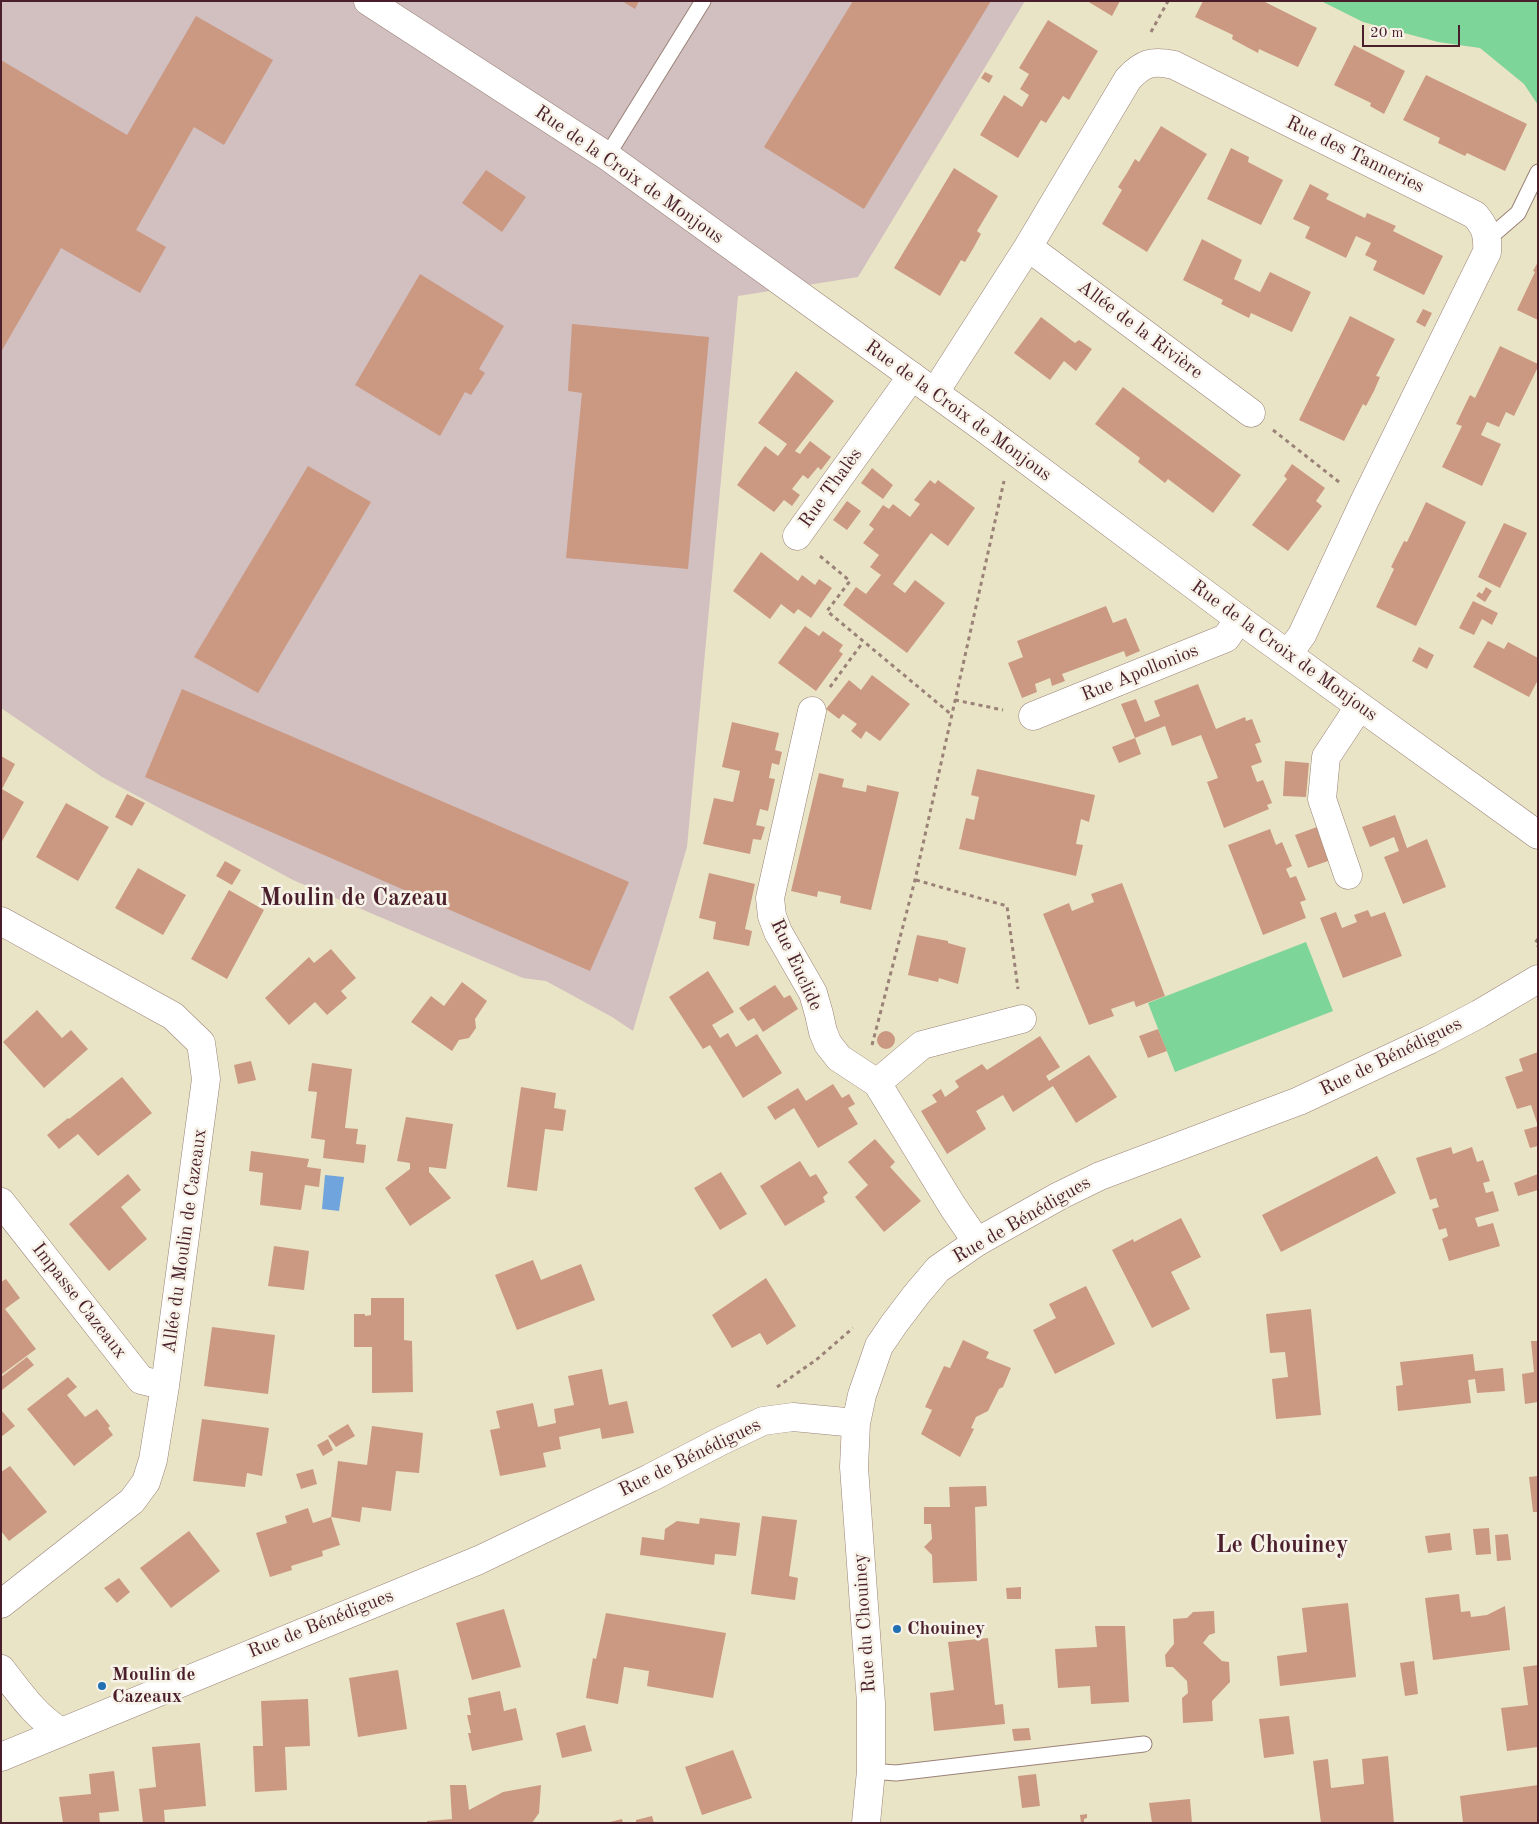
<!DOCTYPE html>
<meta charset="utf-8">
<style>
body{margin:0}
#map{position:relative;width:1539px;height:1824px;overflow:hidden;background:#eae4c6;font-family:"Old Standard TT",serif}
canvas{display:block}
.frame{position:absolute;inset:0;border:2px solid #4a1f2b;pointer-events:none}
.scale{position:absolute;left:1362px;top:25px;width:98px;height:22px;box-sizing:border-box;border:2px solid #4a1f2b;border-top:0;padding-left:6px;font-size:15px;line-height:18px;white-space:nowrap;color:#4a1f2b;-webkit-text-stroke:4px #f7f3e8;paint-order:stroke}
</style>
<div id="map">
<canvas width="1539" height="1824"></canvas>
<div class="frame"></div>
<div class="scale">20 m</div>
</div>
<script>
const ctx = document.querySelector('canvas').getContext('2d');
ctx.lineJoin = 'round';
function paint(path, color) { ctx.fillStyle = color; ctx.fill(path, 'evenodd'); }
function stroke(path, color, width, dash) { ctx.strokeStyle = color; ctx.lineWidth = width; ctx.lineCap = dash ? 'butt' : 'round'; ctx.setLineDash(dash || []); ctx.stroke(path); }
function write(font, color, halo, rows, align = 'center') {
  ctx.font = font + ' "Old Standard TT",serif'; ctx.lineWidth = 5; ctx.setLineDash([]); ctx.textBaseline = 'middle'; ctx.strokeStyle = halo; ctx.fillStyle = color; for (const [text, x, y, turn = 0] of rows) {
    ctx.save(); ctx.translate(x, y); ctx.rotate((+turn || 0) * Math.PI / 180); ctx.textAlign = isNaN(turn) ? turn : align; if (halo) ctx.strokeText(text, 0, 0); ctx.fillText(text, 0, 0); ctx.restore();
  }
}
const industrial = new Path2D(`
 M1 1H1025L858 277 738 296 687 847 633 1031 612 1017 546 981 523 978 293 880 102 777 1 708Z`);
const green = new Path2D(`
 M1321 1H1538V105L1524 84 1480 48 1438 42 1363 22Z
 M1306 942 1333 1011 1175 1072 1148 1003Z`);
const water = new Path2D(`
 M325 1175 344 1177 339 1211 322 1209Z`);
const building = new Path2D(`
 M622 1H639L635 9Z
 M853 1H991L864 209 764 147Z
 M1087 1H1120L1112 16Z
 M1203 1H1263L1317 28 1298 67 1259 49 1258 53 1232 39 1233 35 1195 17Z
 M196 16 273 60 224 145 194 127 136 230 166 247 140 293 61 248 1 352V60L127 135Z
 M1048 20 1098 51 1069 100 1063 96 1046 123 1041 120 1018 158 980 135 1004 95 1022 107 1029 95 1020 89 1029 74 1019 68Z
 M1354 45 1405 71 1384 114 1370 106 1371 103 1334 85Z
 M985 72 993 76 989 83 981 78Z
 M1426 75 1527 124 1505 171 1467 153 1465 156 1438 143 1440 138 1403 120Z
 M1161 126 1207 154 1147 252 1102 224 1122 190 1118 187 1127 173 1135 159 1139 162Z
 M1231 148 1249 157 1248 162 1283 180 1261 225 1207 199Z
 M954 168 998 196 977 231 981 234 974 247 965 262 961 260 940 296 894 268Z
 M486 170 526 197 502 232 462 203Z
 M1310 184 1329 194 1326 199 1365 218 1367 213 1396 226 1393 231 1443 256 1424 295 1373 270 1377 261 1365 255 1371 243 1356 236 1346 258 1305 238 1310 227 1293 219Z
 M1202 239 1242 260 1234 279 1260 292 1270 272 1311 292 1292 332 1251 313 1249 318 1221 304 1223 300 1183 280Z
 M1538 262V320L1517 310 1535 272 1533 271Z
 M420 274 504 326 479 369 485 373 471 395 465 392 440 436 355 385Z
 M1423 309 1432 313 1425 327 1416 322Z
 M1350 316 1395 339 1376 376 1380 377 1374 391 1366 406 1363 404 1344 441 1299 420Z
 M1041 317 1075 343 1079 340 1092 349 1076 371 1064 361 1050 380 1014 353Z
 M572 324 709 337 688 569 566 558 582 393 568 391Z
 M1500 346 1538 364V367L1514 416 1506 412 1499 427 1487 422 1481 435 1501 444 1482 486 1442 467 1462 426 1456 424 1470 395 1475 398Z
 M796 371 834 401 795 451 800 454 810 441 831 457 821 470 818 467 808 479 803 475 792 489 800 495 792 506 784 500 774 512 737 485 765 446 778 456 787 444 758 423Z
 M1123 387 1241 475 1213 513 1168 479 1165 483 1138 462 1140 458 1095 424Z
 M1292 464 1325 488 1316 501 1322 506 1288 551 1252 525 1287 479 1284 476Z
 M308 466 371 502 258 693 194 657Z
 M872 468 893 485 883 499 861 483Z
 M930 480 935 484 938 480 975 508 948 546 931 533 893 584 905 593 915 580 945 603 907 653 843 605 856 587 866 594 881 575 870 567 879 555 863 543 874 529 869 525 883 505 889 509 893 504 910 517 920 504 914 500Z
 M847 501 861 511 847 530 833 520Z
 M1426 502 1466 522 1416 626 1376 607 1394 569 1391 567 1404 541 1407 542Z
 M1504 523 1527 533 1500 588 1478 577Z
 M761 552 798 581 802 575 815 585 819 579 832 588 811 618 798 609 794 614 781 604 770 619 733 591Z
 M1486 587 1492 591 1485 602 1476 596 1479 592 1482 594Z
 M1473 601 1498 613 1492 625 1482 619 1474 635 1459 628Z
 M1106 606 1113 623 1126 618 1140 651 1126 657 1124 651 1062 674 1065 681 1052 686 1050 678 1035 684 1037 692 1022 698 1008 663 1023 657 1017 641Z
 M805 626 819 636 823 631 843 645 839 651 843 654 816 691 778 663Z
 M1488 641 1504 649 1508 642 1538 658V680L1529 697 1473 667Z
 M1419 647 1434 655 1427 669 1412 661Z
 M872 675 910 704 880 741 866 731 861 739 851 731 857 724 843 714 839 719 826 709 849 680 861 690Z
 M1198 684 1216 729 1245 717 1246 721 1252 719 1261 742 1255 744 1262 762 1251 766 1257 782 1263 780 1272 803 1267 805 1269 809 1224 828 1207 782 1218 778 1201 735 1172 746 1165 726 1135 738 1121 704 1136 699 1145 722 1160 716 1154 701Z
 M182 689 629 882 590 971 145 777Z
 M732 722 779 733 775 750 782 752 779 765 772 763 769 778 775 779 768 811 760 809 756 825 765 827 761 840 753 839 750 854 703 844 714 798 733 802 740 771 722 767Z
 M1135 738 1141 754 1119 763 1112 747Z
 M1 756 15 764 2 789 24 802 1 843Z
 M1285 761 1309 763 1306 797 1283 796Z
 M977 769 1095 795 1089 822 1081 819 1076 844 1083 845 1076 876 959 849 966 818 974 820 979 797 971 795Z
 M819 773 844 779 842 787 866 792 867 785 899 792 871 910 840 903 841 896 818 891 817 897 791 891Z
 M127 794 145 803 132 826 115 817Z
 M66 803 109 827 78 881 36 857Z
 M1395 815 1407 848 1427 839 1446 887 1403 904 1384 857 1399 851 1394 837 1370 847 1362 827Z
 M1317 827 1331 860 1308 868 1295 835Z
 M1270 829 1276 845 1282 842 1292 866 1286 869 1290 878 1296 876 1306 900 1300 902 1306 918 1263 935 1228 845Z
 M225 861 241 870 232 885 216 876Z
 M138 868 186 895 163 935 115 908Z
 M709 873 755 884 745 929 752 931 749 946 713 939 716 922 699 918Z
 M1122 883 1165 996 1136 1007 1134 1001 1111 1009 1114 1016 1089 1025 1043 914 1069 903 1072 911 1094 902 1091 894Z
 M229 890 264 910 227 979 191 959Z
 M1368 910 1371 917 1385 912 1402 956 1343 978 1320 918 1336 912 1342 928 1357 922 1354 915Z
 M917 935 948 941V943L966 948 958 984 939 978 938 982 908 975Z
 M331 949 356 978 341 991 347 998 327 1015 315 1002 289 1025 265 998 309 957 314 963Z
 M708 971 734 1012 712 1025 720 1038 728 1033 736 1047 757 1034 782 1073 743 1098 710 1045 703 1049 669 997Z
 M462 982 487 1001 475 1019 476 1028 469 1038 459 1040 452 1051 411 1022 431 996 444 1006Z
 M775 985 784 998 790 995 798 1009 763 1032 754 1018 748 1021 739 1008Z
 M37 1010 62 1038 71 1030 88 1049 44 1088 3 1042Z
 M1158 1029 1167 1051 1148 1058 1139 1036Z
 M877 1040a9 9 0 1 1 18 0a9 9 0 1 1-18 0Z
 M1040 1036 1060 1067 1046 1076 1049 1081 1089 1055 1117 1097 1076 1123 1053 1086 1013 1112 1003 1095 976 1111 986 1129 947 1154 921 1111 937 1102 932 1095 941 1089 945 1097 959 1087 955 1081 982 1064 987 1070Z
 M1538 1052V1123H1537L1531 1105 1517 1109 1505 1077 1523 1071 1519 1059Z
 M251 1061 256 1080 238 1084 234 1065Z
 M312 1063 352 1069 345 1128 358 1129 356 1144 366 1145 364 1163 323 1158 325 1140 311 1138 317 1092 308 1091Z
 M122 1077 152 1113 98 1156 78 1134 59 1149 47 1135 68 1118 69 1119Z
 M833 1084 842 1098 849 1094 855 1104 848 1108 858 1124 818 1148 794 1108 775 1120 767 1107 798 1088 806 1101Z
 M521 1087 556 1093 554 1108 566 1110 563 1131 545 1129 537 1191 507 1187Z
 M406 1117 453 1124 446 1169 429 1167V1172L451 1198 410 1226 385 1188 410 1169V1163L397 1161Z
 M1538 1126V1146L1530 1148 1524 1130Z
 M875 1139 895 1162 890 1167 921 1201 884 1232 855 1197 868 1185 848 1162Z
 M1451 1147 1453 1154 1472 1147 1477 1162 1483 1160 1490 1181 1483 1183 1486 1193 1493 1191 1499 1211 1475 1218 1478 1227 1493 1223 1500 1246 1449 1261 1442 1239 1448 1236 1446 1228 1439 1230 1432 1209 1439 1207 1436 1198 1430 1200 1416 1158Z
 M251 1151 309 1159 307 1167 321 1169 319 1187 305 1185 301 1210 260 1205 263 1173 249 1171Z
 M1377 1156 1396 1193 1281 1252 1262 1215Z
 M800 1161 810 1177 816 1174 828 1193 823 1197 825 1202 785 1226 760 1186Z
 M721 1172 747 1214 720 1230 694 1188Z
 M128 1174 141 1190 121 1207 147 1239 109 1271 69 1224Z
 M1538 1174V1190L1518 1196 1514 1183Z
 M1181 1218 1201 1257 1171 1272 1190 1309 1152 1328 1112 1250 1133 1239 1134 1242Z
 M274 1246 309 1251 304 1290 268 1286Z
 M533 1260 541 1280 581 1264 595 1300 517 1330 495 1275Z
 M766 1278 796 1326 767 1345 760 1333 732 1348 712 1315Z
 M6 1279 20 1298 5 1309 36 1349 1 1375V1282Z
 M1086 1286 1115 1344 1055 1374 1033 1330 1056 1318 1049 1304Z
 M371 1298H404V1340L412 1341 413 1392 372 1393V1347H354V1314H365V1316L371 1315Z
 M1311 1309 1321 1415 1276 1419 1272 1379 1288 1377 1285 1352 1270 1353 1266 1314Z
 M212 1327 275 1335 268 1394 204 1386Z
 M963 1340 989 1352 986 1358 1011 1368 1003 1387 999 1389 988 1411 976 1417 971 1428 974 1429 960 1457 921 1434 932 1410 925 1407 944 1366 950 1368Z
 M1531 1341H1538V1402L1525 1404 1522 1374 1534 1372Z
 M1473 1354 1475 1371 1503 1368 1505 1391 1477 1393 1475 1379 1468 1380 1471 1403 1398 1411 1396 1386 1403 1385 1400 1362Z
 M27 1357 34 1365 2 1390 1 1377Z
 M602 1369 609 1405 627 1401 634 1433 602 1439 600 1428 559 1437 561 1449 543 1453 546 1467 500 1476 490 1430 500 1428 496 1411 533 1403 538 1427 556 1423 554 1409 574 1405 568 1376Z
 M68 1377 77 1387 67 1395 85 1417 97 1409 110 1426 108 1428 113 1435 74 1466 27 1409Z
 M1 1410 15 1426 1 1437Z
 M202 1419 269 1428 262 1476 247 1473 245 1487 193 1481Z
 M348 1424 355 1436 336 1447 328 1436Z
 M372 1426 423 1433 419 1473 396 1471 391 1511 362 1507 360 1522 331 1517 338 1461 367 1465Z
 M328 1439 333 1450 323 1456 317 1445Z
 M10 1466 47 1512 9 1541 1 1531V1472Z
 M313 1469 317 1484 301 1489 296 1474Z
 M1538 1476V1512H1533L1529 1477Z
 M986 1486 987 1506 975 1507 977 1581 933 1583 932 1555 924 1547 932 1539 931 1524H924V1507H950L949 1487Z
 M308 1508 313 1523 331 1517 340 1545 322 1551 323 1556 291 1566 292 1570 270 1577 256 1533 287 1523 285 1516Z
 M762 1516 797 1520 789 1576 798 1578 795 1600 751 1594Z
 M700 1518 740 1523 736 1556 715 1554 714 1565 640 1555 642 1537 664 1540 665 1529 677 1521 699 1524Z
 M1489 1528 1491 1554 1476 1555 1473 1529Z
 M189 1531 220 1571 171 1608 140 1568Z
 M1450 1533 1452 1550 1428 1553 1425 1536Z
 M1508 1534 1511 1560 1497 1561 1495 1535Z
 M119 1578 130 1592 117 1603 104 1588Z
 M1021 1587V1599H1007L1006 1588Z
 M1459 1594 1461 1612 1470 1611 1471 1617 1487 1615 1505 1606 1510 1650 1433 1660 1425 1598Z
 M1348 1603 1356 1677 1280 1686 1277 1656 1307 1652 1302 1608Z
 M504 1609 521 1667 472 1680 456 1623Z
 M1214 1611 1215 1633 1209 1635 1203 1643 1222 1661 1229 1662 1230 1682 1212 1701 1213 1721 1183 1723 1182 1698 1188 1693 1187 1681 1173 1667H1166L1165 1655 1174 1644 1173 1619 1187 1618 1193 1612Z
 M606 1613 726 1633 713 1698 647 1686 649 1671 624 1667 618 1704 586 1698 593 1658 596 1659Z
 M1095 1626H1125L1129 1702 1091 1704 1090 1686 1058 1688 1055 1649 1097 1647Z
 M988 1638 995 1705 1003 1704 1005 1724 934 1731 930 1693 954 1690 948 1642Z
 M1414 1661 1418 1694 1405 1696 1400 1663Z
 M1538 1665V1747L1507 1751 1501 1708 1528 1705 1523 1667Z
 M398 1670 407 1729 358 1737 349 1678Z
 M500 1691 504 1711 516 1708 523 1740 472 1751 468 1733H471L467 1715H471L468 1698Z
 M308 1699 310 1746 285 1747 287 1790 255 1792 253 1746H263L261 1701Z
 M1289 1716 1294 1754 1264 1758 1259 1719Z
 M585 1725 592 1751 562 1758 556 1733Z
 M1029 1728 1031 1740 1014 1741 1012 1729Z
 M200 1743 206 1806 164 1810 165 1823H143L139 1789 156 1787 152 1747Z
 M733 1750 752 1798 702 1815 685 1767Z
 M1388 1756 1394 1823H1321L1313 1761 1328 1759 1331 1788 1364 1784 1362 1759Z
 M114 1771 119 1811 99 1813 100 1823H63L59 1797 91 1794 89 1774Z
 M1036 1774 1040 1806 1022 1808 1018 1776Z
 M450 1785H466L469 1810 503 1792 541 1785 539 1813 532 1823H427V1821L452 1819Z
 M1538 1785V1823H1463L1460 1796Z
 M1190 1799 1192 1823H1152L1149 1803Z
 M1087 1814V1818L1084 1819V1823H1081L1080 1815Z
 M652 1816 654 1823H636V1820Z
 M622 1819 623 1823H610V1822Z`);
const path = new Path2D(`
 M1151 32 1168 1
 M1273 430 1339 482
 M820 556 850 581 827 611 952 715
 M830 687 863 642
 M955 700 1003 710
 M916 880 1007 906 1018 989
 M1538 939 1535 943 1538 946
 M872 1045 915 880 1004 481
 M777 1387 816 1360 853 1328`);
const lane = new Path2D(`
 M607 156 703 1
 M1488 239 1518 213 1538 172
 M871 1771 896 1773 1144 1744`);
const street = new Path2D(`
 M1028 247 1251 413
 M935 392 1028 247 1128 79C1143 63 1152 60 1174 65L1475 215C1486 228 1488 235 1487 252L1364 502 1302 635 1288 654
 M797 536 912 376
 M812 711 770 898 772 916 778 932 813 993 819 1014 823 1032 828 1044 839 1058 877 1083 953 1207 977 1242
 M1033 716 1226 638 1239 619
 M1348 875 1322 799 1326 757 1359 707
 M1 921 173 1016 201 1043 206 1079 165 1386 153 1460 146 1482 132 1501 1 1604
 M877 1083 922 1045 1022 1019
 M1 1202 141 1380 165 1386
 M1 1669C20 1693 34 1715 60 1731`);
const secondary = new Path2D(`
 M368 1 607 156 985 429 1239 619 1538 835
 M1 1757 479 1560 650 1478 721 1441 763 1421 793 1417 856 1423
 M866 1823 871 1771V1703L854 1467 856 1423 862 1395 879 1346 894 1324 916 1295 938 1269 977 1242 1059 1196 1100 1176 1299 1101 1429 1040 1479 1014 1538 979`);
const markers = [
 [897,1629,5,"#1f6fb2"],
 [102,1686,5,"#1f6fb2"]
];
const streetNames = [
 ["Rue des Tanneries",1355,155,26],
 ["Rue de la Croix de Monjous",629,175,35],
 ["Allée de la Rivière",1140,330,37],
 ["Rue de la Croix de Monjous",958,411,36],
 ["Rue Thalès",831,488,-54],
 ["Rue de la Croix de Monjous",1284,651,36],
 ["Rue Apollonios",1140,673,-22],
 ["Rue Euclide",796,965,65],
 ["Rue de Bénédigues",1391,1057,-26],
 ["Rue de Bénédigues",1022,1220,-30],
 ["Allée du Moulin de Cazeaux",185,1241,-82],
 ["Impasse Cazeaux",79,1301,52],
 ["Rue de Bénédigues",690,1458,-26],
 ["Rue du Chouiney",865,1623,-94],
 ["Rue de Bénédigues",321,1624,-22]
];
const poiNames = [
 ["Chouiney",907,1629],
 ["Moulin de",112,1675],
 ["Cazeaux",112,1697]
];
const districtNames = [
 ["Moulin de Cazeau",354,899],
 ["Le Chouiney",1282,1546]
];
paint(industrial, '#d2bfc0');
paint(green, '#7dd59a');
paint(water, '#6fa4dc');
paint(building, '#cb9982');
stroke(lane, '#9a8278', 17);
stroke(street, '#9a8278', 29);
stroke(secondary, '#9a8278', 29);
stroke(path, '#9a8278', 3, [4, 4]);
stroke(lane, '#fff', 15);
stroke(street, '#fff', 28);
stroke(secondary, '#fff', 28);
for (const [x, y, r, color] of markers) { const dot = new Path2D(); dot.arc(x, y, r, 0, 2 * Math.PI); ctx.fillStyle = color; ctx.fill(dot); stroke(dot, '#f7f3e8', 2); }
write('19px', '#4a1f2b', '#f7f3e8', streetNames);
write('bold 19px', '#4a1f2b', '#f7f3e8', poiNames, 'left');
write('bold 24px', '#4a1f2b', '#f7f3e8', districtNames);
</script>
